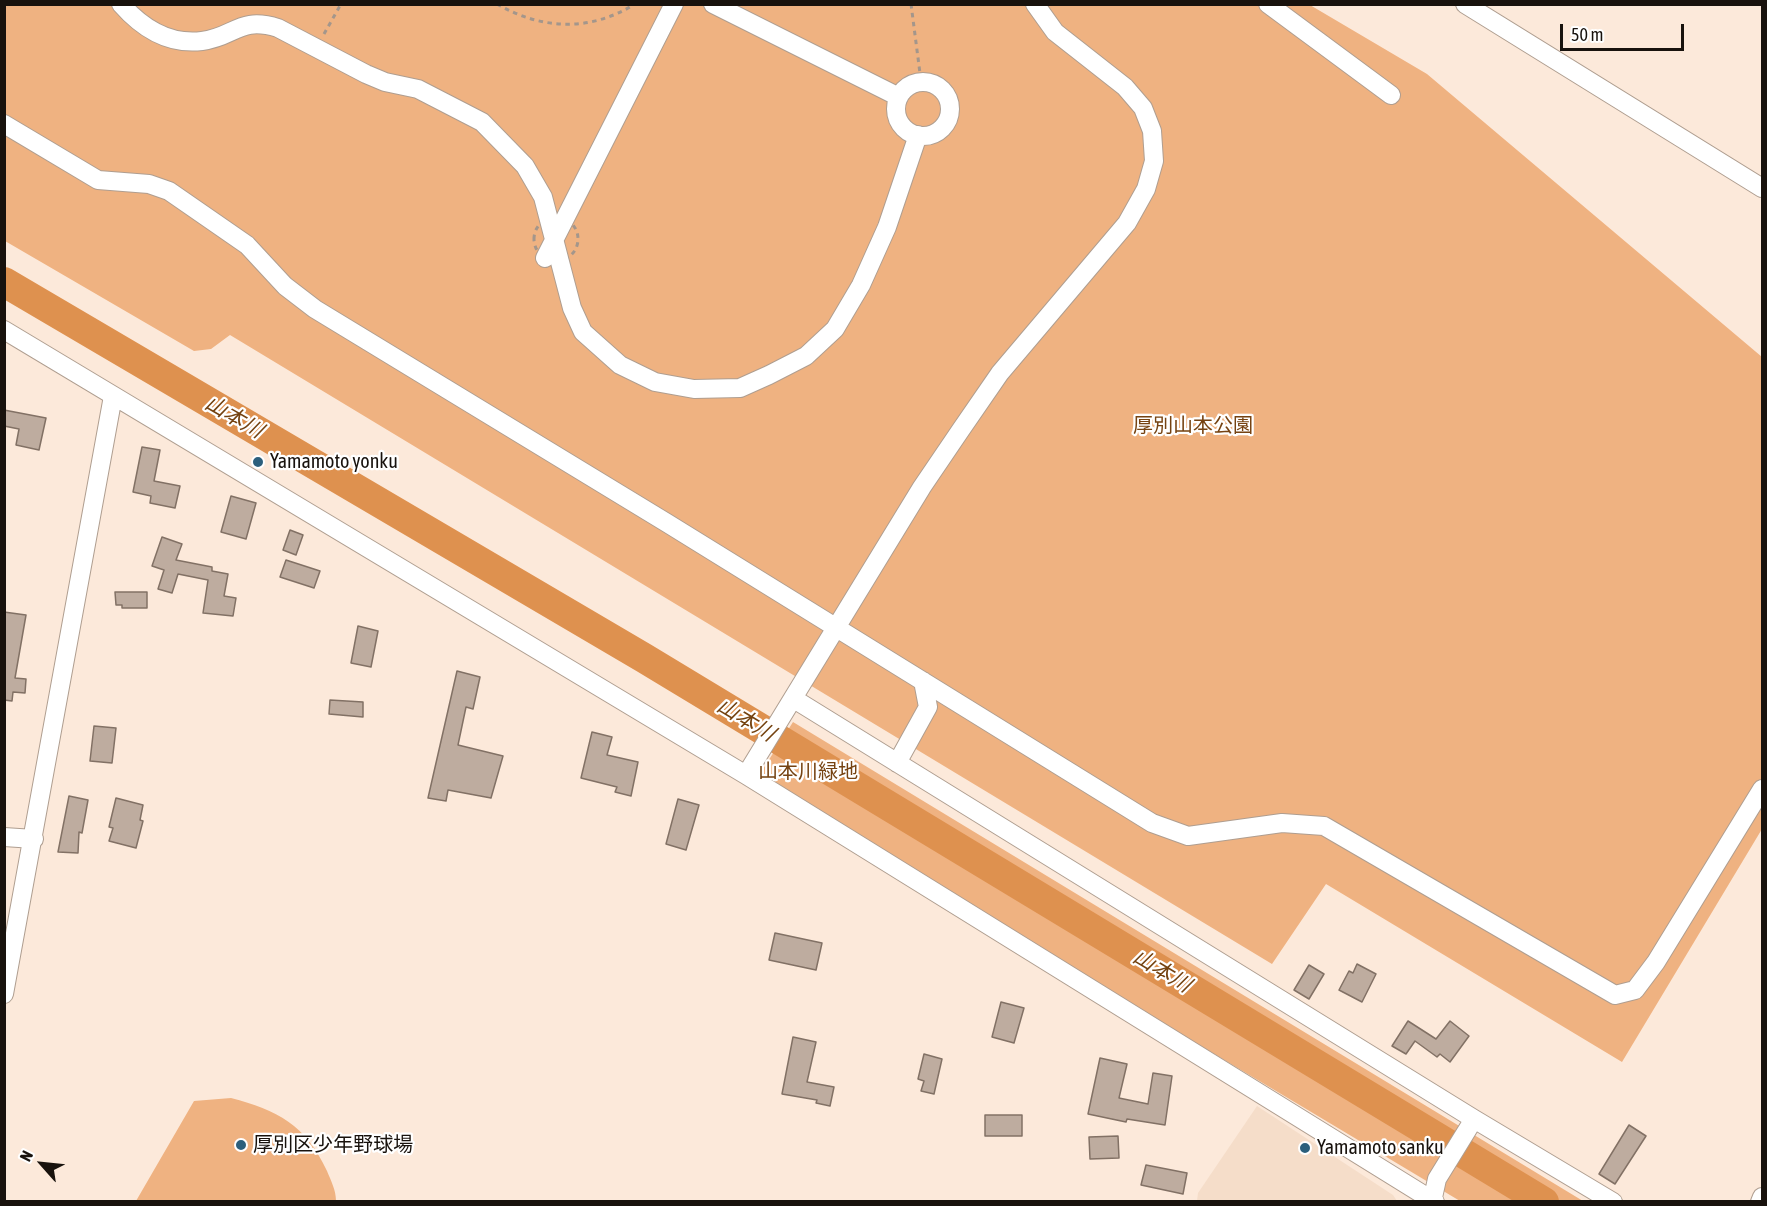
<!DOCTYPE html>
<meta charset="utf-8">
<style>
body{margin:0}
#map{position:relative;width:1767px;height:1206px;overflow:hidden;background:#fce9da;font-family:"Asap Condensed",sans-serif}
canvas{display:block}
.frame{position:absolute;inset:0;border:6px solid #18120d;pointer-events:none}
.north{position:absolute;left:12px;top:1134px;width:60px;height:60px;-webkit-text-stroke:4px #fff;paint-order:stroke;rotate:297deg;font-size:16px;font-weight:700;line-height:24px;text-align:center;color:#18120d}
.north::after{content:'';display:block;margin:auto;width:21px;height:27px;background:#18120d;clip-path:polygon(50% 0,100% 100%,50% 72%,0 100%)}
.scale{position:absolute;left:1560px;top:24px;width:124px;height:27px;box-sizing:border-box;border:3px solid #18120d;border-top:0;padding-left:8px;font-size:18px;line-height:21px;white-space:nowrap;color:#18120d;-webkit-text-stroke:4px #fff;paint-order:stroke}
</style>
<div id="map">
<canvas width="1767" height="1206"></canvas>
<div class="frame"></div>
<div class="north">N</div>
<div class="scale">50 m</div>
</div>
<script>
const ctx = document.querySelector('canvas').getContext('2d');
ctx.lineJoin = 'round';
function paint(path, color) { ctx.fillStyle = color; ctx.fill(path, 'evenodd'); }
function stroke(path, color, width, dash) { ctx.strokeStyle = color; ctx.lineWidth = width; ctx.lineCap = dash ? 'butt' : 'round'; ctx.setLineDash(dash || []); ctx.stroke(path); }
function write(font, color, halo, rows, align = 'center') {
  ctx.font = font + ' "Asap Condensed","Noto Sans JP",sans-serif'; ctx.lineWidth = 4.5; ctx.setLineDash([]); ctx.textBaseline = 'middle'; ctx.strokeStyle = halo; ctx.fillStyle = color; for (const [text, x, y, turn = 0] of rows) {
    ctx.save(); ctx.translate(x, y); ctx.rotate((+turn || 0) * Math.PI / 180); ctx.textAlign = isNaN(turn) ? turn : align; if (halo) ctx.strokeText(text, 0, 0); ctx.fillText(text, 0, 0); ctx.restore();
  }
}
const built = new Path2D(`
 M1257 1106 1393 1195 1397 1201H1197L1198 1193Z`);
const green = new Path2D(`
 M5 5H1310L1427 74 1762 357V829L1622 1062 1326 884 1272 964 230 335 211 349 194 351 5 241Z
 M793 722 1583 1201H1460L756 780Z
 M231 1098C277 1110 306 1125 327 1171 331 1181 336 1190 336 1201H136L194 1101Z`);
const river = new Path2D(`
 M4 282 644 658 1544 1202`);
const building = new Path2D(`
 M4 410 46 418 39 450 16 445 19 429 4 426Z
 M142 447 160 450 154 481 180 486 175 508 150 503 151 496 133 492Z
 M231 496 256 503 246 539 221 532Z
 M290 530 303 535 296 555 283 550Z
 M162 537 182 544 176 560 212 567V571L228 574 224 596 236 598 233 616 203 613 208 580 178 574 172 593 158 589 164 570 152 566Z
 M286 560 320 571 314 588 280 577Z
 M115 592H147V608H122V605H116Z
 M4 612 26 615 15 678 26 679 25 693 13 692 12 701 4 700Z
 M358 626 378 631 371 667 351 663Z
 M457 671 480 677 473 709 466 707 458 745 503 756 491 798 448 790 446 801 428 798Z
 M330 700 363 702V717L329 714Z
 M94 726 116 728 112 763 90 761Z
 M592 732 612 737 607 755 638 762 631 796 615 792 617 787 581 778Z
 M69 796 88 800 82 833 79 832 78 853 58 852Z
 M116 798 143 805 140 820 143 821 136 848 109 841 113 828 109 827Z
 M678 799 699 805 686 850 666 844Z
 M775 933 822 943 816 970 769 960Z
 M1357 964 1376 974 1362 1002 1339 990 1349 971 1353 973Z
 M1309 965 1324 974 1309 999 1294 990Z
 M1001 1002 1024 1008 1014 1043 992 1037Z
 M1408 1021 1436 1039 1450 1021 1469 1036 1450 1062 1440 1054 1437 1057 1415 1041 1406 1054 1392 1046Z
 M793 1037 816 1042 807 1082 834 1087 830 1106 816 1103 817 1100 782 1094Z
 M924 1054 942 1059 934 1094 921 1091 924 1081 918 1079Z
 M1100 1058 1127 1064 1119 1098 1148 1104 1153 1073 1172 1076 1165 1125 1127 1119 1126 1122 1088 1114Z
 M985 1115H1022V1136H985Z
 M1629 1125 1646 1136 1615 1184 1599 1174Z
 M1118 1136 1119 1158 1090 1159 1089 1137Z
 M1146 1165 1187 1173 1183 1194 1141 1185Z`);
const path = new Path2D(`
 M497 4C542 30 590 32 635 4
 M911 4 921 81
 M324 34 341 4
 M534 239a22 22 0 1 1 44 0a22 22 0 1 1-44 0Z`);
const minor = new Path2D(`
 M121 4C142 28 169 45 202 41 235 37 239 16 278 28L366 74 385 82 418 89 482 122 525 166 543 197 572 308 583 332 620 365 655 382 694 389 740 388 769 375 806 356 835 329 861 285 887 227 918 135
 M713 4 899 97
 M1268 4 1391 95
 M1465 4 1762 188
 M896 109a27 27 0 1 1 54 0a27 27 0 1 1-54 0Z
 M4 124 98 180 149 184 169 191 247 245 285 286 315 309 667 523 1152 823 1188 836 1282 823 1324 826 1615 995 1635 990 1656 962 1762 789
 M545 258 674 4
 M4 330 746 775 1435 1202
 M794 699 1474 1119 1613 1202
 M897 763 928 707 923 681
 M746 775 922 487 960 431 1000 373 1127 223 1146 189 1154 161 1152 131 1143 108 1125 87 1055 32 1035 4
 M4 837 34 839
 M4 994 113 396
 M1432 1202 1437 1179 1474 1119
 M1760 1202 1762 1197`);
const markers = [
 [258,462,6,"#2c5f7c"],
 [241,1145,6,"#2c5f7c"],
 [1305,1148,6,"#2c5f7c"]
];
const parkNames = [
 ["厚別山本公園",1193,426],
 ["山本川緑地",808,772]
];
const poiNames = [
 ["Yamamoto yonku",270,462],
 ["厚別区少年野球場",253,1145],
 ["Yamamoto sanku",1317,1148]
];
const waterNames = [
 ["山本川",234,417,30],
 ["山本川",746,720,31],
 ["山本川",1162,971,31]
];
paint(built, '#f5ddc9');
paint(green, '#efb281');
stroke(river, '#de914f', 30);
paint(building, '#beac9f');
stroke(building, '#827165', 1.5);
stroke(minor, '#af9e90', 20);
stroke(path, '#a4968b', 3, [4.5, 4.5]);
stroke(minor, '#fff', 18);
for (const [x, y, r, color] of markers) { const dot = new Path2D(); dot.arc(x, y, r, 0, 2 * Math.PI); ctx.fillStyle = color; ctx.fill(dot); stroke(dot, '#fff', 2); }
write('20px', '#764312', '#fff', parkNames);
write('20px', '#18120d', '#fff', poiNames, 'left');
write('italic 21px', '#744210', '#fff', waterNames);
</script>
